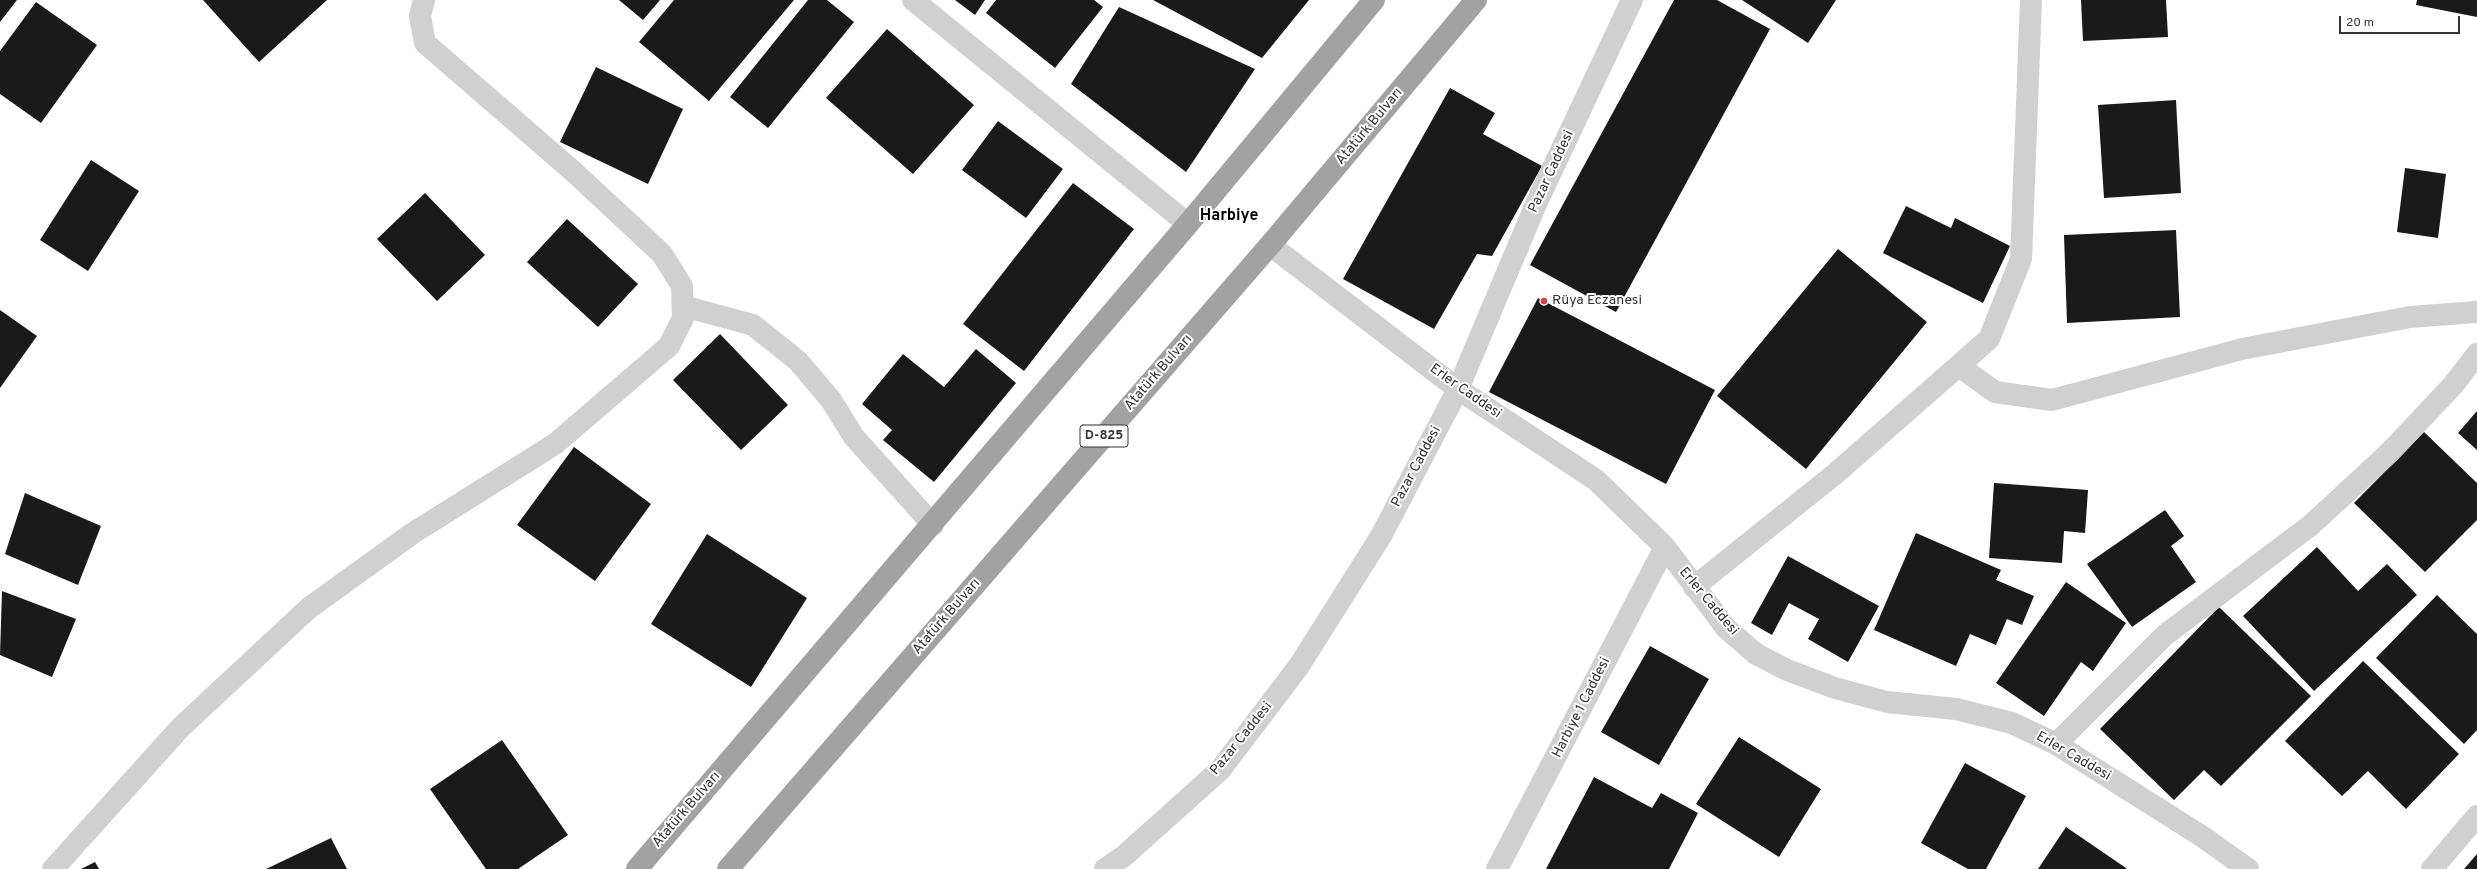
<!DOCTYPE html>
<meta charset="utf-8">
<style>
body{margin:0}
#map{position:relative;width:2477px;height:869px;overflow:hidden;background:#fff;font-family:Overpass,sans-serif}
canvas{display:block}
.scale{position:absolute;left:2339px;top:16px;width:121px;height:18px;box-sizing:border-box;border:2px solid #333;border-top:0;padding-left:5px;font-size:12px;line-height:14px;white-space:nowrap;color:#333;-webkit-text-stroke:3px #fff;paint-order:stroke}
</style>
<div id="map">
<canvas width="2477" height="869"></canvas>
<div class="scale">20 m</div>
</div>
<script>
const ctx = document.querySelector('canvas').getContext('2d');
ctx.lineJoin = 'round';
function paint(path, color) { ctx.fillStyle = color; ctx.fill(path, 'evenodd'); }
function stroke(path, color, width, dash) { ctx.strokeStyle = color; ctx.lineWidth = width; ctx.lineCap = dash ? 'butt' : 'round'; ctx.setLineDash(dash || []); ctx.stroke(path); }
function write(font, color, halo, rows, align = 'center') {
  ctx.font = font + ' Overpass,sans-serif'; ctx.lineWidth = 4; ctx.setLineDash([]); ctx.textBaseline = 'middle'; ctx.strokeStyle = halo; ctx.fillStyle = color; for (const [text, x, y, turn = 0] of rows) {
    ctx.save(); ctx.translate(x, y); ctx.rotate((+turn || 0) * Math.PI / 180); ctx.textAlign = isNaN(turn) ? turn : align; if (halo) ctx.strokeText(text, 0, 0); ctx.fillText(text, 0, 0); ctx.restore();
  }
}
const building = new Path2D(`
 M0 0H17L0 22Z
 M203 0H327L259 62Z
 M619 0H660L643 20Z
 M674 0H794L709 101 639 42Z
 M808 0H827L854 22 768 128 730 97Z
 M955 0H985L975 15Z
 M996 0H1094L1103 7 1055 68 986 13Z
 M1153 0H1309L1262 58Z
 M1674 0H1717L1770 29 1616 312 1530 265Z
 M1742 0H1836L1808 43Z
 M2081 0H2166L2168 37 2083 41Z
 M2417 0H2477V17L2416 5Z
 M36 2 97 45 41 123 0 94V51Z
 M1119 7 1255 69 1186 172 1071 84Z
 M887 29 974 105 913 174 826 98Z
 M596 67 683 109 648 184 560 142Z
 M1450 88 1495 113 1483 134 1542 166 1492 256 1477 254 1434 329 1343 279Z
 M2176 100 2181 193 2104 198 2098 105Z
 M998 121 1063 169 1026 218 962 170Z
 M91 160 139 191 88 271 40 240Z
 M2405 168 2446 174 2438 238 2397 232Z
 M1073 183 1134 229 1024 371 963 324Z
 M425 193 485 255 437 301 377 239Z
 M1906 206 1951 228 1955 218 2010 246 1983 303 1883 253Z
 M567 219 638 284 598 327 527 262Z
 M2176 230 2180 317 2067 323 2064 235Z
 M1838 249 1927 322 1806 469 1717 396Z
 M1538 298 1715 390 1666 484 1489 392Z
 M0 310 37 336 0 388Z
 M720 334 788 405 741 450 673 380Z
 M976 349 1016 383 934 482 883 440 892 430 862 404 903 354 944 387Z
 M2477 411V450L2458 433Z
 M2424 432 2477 483V520L2425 572 2354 503Z
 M574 447 651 504 595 581 517 525Z
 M1994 483 2088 490 2085 533 2064 531 2062 563 1989 558Z
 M25 493 101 526 78 585 5 554Z
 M2165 510 2184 536 2171 546 2196 582 2132 627 2087 564Z
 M1916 533 2001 570 1996 580 2034 596 2022 625 2007 619 1996 645 1970 634 1956 666 1874 630Z
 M707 534 807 598 751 687 651 624Z
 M2317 547 2358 591 2387 564 2417 595 2314 691 2243 616Z
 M1788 556 1879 606 1848 662 1808 639 1819 619 1789 603 1772 635 1751 623Z
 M2066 582 2126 623 2093 671 2081 662 2044 716 1996 683Z
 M2 591 76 619 52 677 0 655Z
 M2437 595 2477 634V730L2464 744 2376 658Z
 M2219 607 2311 696 2221 786 2204 770 2174 800 2100 729Z
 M1650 646 1709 679 1659 765 1601 732Z
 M2363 661 2459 754 2406 809 2368 771 2342 796 2285 741Z
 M1739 737 1821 789 1779 857 1696 804Z
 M502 740 568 835 518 869H486L430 789Z
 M1965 763 2026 796 1986 869H1968L1921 843Z
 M1594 777 1652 808 1661 793 1698 813 1669 869H1546Z
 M2066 827 2126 868V869H2038Z
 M331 838 347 869H266Z
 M2477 854V869H2464Z
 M95 862 99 869H81Z`);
const minor = new Path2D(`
 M913 0 1188 224
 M683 306 753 325 798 361 831 400 854 437 933 525
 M1959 366 1995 392 2052 400 2242 349 2410 317 2477 312
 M1694 587 1835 474 1989 339 2021 259 2031 0
 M2056 744 2165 635 2311 525 2390 452 2454 384 2477 354
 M53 869 181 727 309 608 413 533 555 444 669 346 683 318 682 286 662 254 574 172 425 43 420 16 424 0
 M2432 869 2477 816`);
const tertiary = new Path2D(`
 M1270 245 1458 389 1596 480 1665 547 1726 628 1756 654 1787 670 1835 688 1887 702 1956 709 2012 723 2056 744 2203 837 2248 869
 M1105 869 1124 856 1220 770 1299 666 1381 536 1458 389 1536 204 1632 0
 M1497 869 1665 547`);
const trunk = new Path2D(`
 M637 869 1188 224 1374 0
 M728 869 1270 245 1476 0`);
const markers = [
 [1544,301,4,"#e63946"]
];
const shields = [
 [1104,436,48]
];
const shieldNames = [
 ["D-825",1104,436]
];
const streetNames = [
 ["Atatürk Bulvarı",1370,127,-50],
 ["Pazar Caddesi",1552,172,-65],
 ["Atatürk Bulvarı",1159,373,-49],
 ["Erler Caddesi",1465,392,35],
 ["Pazar Caddesi",1417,467,-62],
 ["Erler Caddesi",1708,602,50],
 ["Atatürk Bulvarı",947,617,-49],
 ["Harbiye 1 Caddesi",1582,708,-63],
 ["Pazar Caddesi",1242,739,-51],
 ["Erler Caddesi",2073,757,30],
 ["Atatürk Bulvarı",687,810,-49]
];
const poiNames = [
 ["Rüya Eczanesi",1552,301]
];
const quarterNames = [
 ["Harbiye",1229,217]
];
paint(building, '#1a1a1a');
stroke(minor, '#d0d0d0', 22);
stroke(tertiary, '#d0d0d0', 22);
stroke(trunk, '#a2a2a2', 22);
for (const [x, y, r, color] of markers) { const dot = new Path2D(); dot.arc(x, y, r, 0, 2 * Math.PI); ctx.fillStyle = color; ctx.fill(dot); stroke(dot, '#fff', 1.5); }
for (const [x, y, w] of shields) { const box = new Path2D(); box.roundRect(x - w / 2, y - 11, w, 22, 3); ctx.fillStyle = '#fff'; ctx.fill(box); stroke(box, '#333', 1); }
write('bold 13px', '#333', null, shieldNames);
write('14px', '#333', '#fff', streetNames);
write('14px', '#333', '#fff', poiNames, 'left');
write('bold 16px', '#000', '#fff', quarterNames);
</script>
